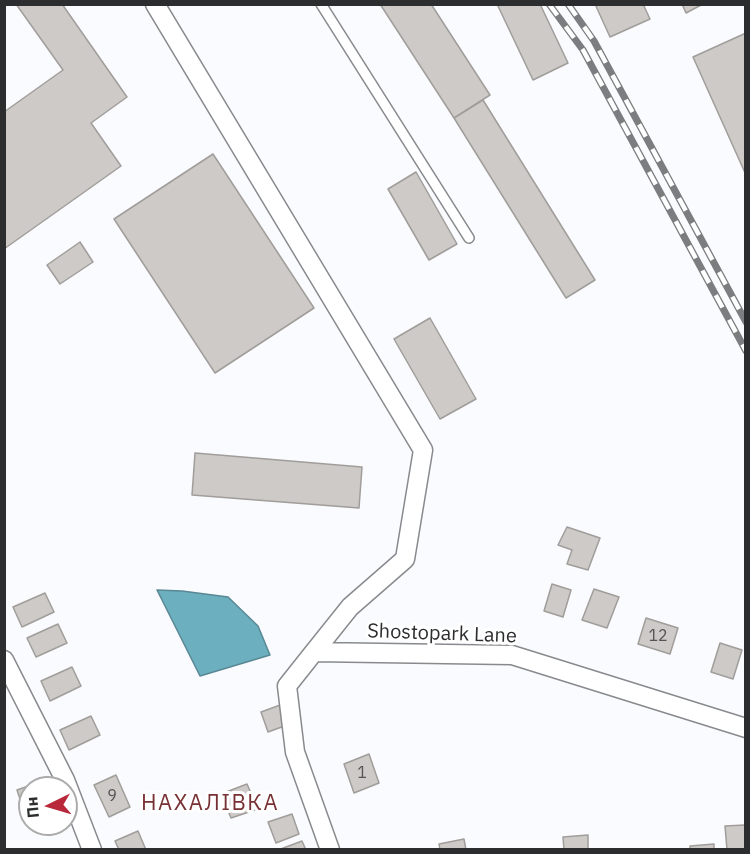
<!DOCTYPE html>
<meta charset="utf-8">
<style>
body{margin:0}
#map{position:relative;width:750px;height:854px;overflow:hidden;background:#fafbff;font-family:"IBM Plex Sans",sans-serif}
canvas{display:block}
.frame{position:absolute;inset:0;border:6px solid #2c2d2e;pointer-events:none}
.north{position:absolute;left:18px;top:776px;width:60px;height:60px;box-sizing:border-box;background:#fff;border:2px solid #ababab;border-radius:50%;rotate:265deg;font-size:16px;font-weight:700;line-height:24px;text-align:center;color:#2c2d2e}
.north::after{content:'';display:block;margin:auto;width:21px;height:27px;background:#b9283a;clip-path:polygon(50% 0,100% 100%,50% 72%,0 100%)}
</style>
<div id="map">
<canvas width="750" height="854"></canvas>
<div class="frame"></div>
<div class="north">Пн</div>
</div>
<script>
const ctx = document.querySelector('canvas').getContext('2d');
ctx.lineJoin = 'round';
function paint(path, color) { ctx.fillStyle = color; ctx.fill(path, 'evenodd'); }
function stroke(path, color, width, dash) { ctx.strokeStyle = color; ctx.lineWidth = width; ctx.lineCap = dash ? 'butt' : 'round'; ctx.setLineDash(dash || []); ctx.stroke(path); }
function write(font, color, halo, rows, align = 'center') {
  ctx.font = font + ' "IBM Plex Sans",sans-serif'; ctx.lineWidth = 6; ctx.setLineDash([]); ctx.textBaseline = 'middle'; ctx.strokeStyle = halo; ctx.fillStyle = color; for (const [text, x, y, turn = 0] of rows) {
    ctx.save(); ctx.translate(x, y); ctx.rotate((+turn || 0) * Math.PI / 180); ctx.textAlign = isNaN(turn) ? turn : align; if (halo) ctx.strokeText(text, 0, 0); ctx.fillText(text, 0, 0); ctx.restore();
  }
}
const water = new Path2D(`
 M157 590 182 591 228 597 258 626 270 655 200 676Z`);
const building = new Path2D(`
 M16 4H62L127 97 91 123 121 166 4 249V112L63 70Z
 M380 4H431L490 95 454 118Z
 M497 4H540L568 63 533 80Z
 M595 4H643L650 19 610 37Z
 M682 4H703L686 13Z
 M746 33V175L693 57Z
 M483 100 595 280 566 298 454 118Z
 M213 154 314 308 215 373 114 219Z
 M416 172 457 244 429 260 388 189Z
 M80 242 93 262 60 284 47 265Z
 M430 318 476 399 440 419 394 339Z
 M195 453 362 467 359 508 192 495Z
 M567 527 600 538 588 570 567 564 572 550 558 545Z
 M552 584 571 590 563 617 544 611Z
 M594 589 619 597 607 628 582 620Z
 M45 593 54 612 22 627 13 607Z
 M646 618 678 628 670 654 638 644Z
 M58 624 67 643 36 657 27 638Z
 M720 643 742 650 733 679 711 672Z
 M72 667 81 686 50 701 41 681Z
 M283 704 290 724 268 732 261 712Z
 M91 716 100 735 69 750 60 730Z
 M369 754 379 783 354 793 344 764Z
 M116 775 130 807 109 817 94 785Z
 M34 784 35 788H30V809L24 811 17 790Z
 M247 784 258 809 231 818 221 794Z
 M292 814 299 834 276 843 268 822Z
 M745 825 746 850H727L725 826Z
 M138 831 146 850H119L115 841Z
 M588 835V850H564L563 837Z
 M464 839 466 850H440L439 844Z
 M302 841 306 850H278Z
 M714 844V850H690V846Z`);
const service = new Path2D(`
 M321 4 469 238`);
const minor = new Path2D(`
 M155 4 423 450 405 559 350 607 314 652
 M4 660 65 780 92 850
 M330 850 295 752 287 686 314 652 512 655 746 728`);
const rail = new Path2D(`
 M549 4 583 50 746 351
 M568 4 594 41 746 322`);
const numberNames = [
 ["12",658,636],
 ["1",362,773],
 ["9",112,796]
];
const streetNames = [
 ["Shostopark Lane",442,634,2]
];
const quarterNames = [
 ["НАХАЛІВКА",210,804]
];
paint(water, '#6cafbf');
stroke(water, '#598894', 1.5);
paint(building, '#cdcac7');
stroke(building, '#a09d9a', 1.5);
stroke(service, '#888a8d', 12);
stroke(minor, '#888a8d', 21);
stroke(service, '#fff', 9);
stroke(minor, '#fff', 18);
stroke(rail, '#7c7d7f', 7);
stroke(rail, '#fff', 4.5, [14]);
write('16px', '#545454', null, numberNames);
write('20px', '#2c2d2e', '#fff', streetNames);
ctx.letterSpacing = '1.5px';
write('22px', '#783134', '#fff', quarterNames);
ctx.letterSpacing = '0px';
</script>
